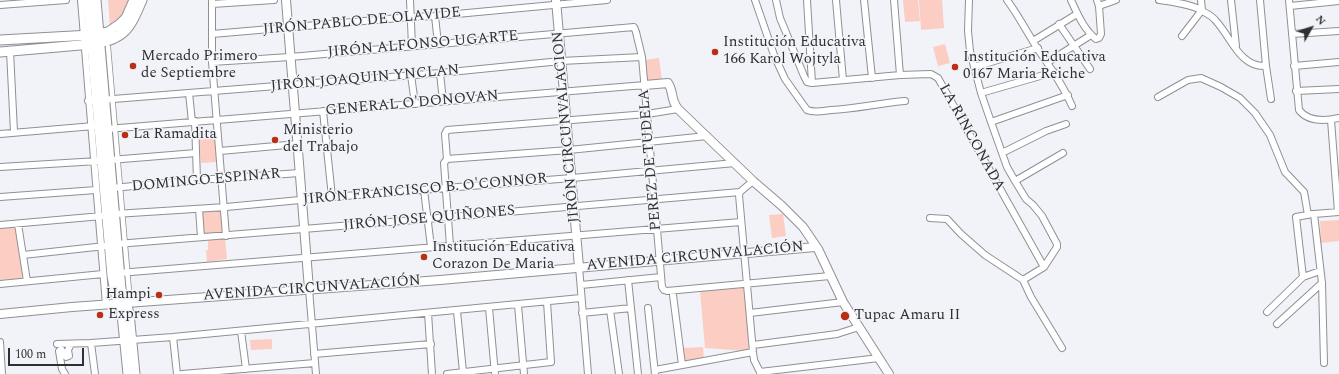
<!DOCTYPE html>
<meta charset="utf-8">
<style>
body{margin:0}
#map{position:relative;width:1339px;height:374px;overflow:hidden;background:#f1f3f8;font-family:Spectral,serif}
canvas{display:block}
.north{position:absolute;left:1291px;top:8px;width:40px;height:40px;-webkit-text-stroke:3px #f1f3f8;paint-order:stroke;rotate:51deg;font-size:11px;font-weight:700;line-height:16px;text-align:center;color:#2f3031}
.north::after{content:'';display:block;margin:auto;width:14px;height:18px;background:#2f3031;clip-path:polygon(50% 0,100% 100%,50% 72%,0 100%)}
.scale{position:absolute;left:8px;top:348px;width:76px;height:18px;box-sizing:border-box;border:2px solid #2f3031;border-top:0;padding-left:5px;font-size:12px;line-height:14px;white-space:nowrap;color:#2f3031;-webkit-text-stroke:3px #f1f3f8;paint-order:stroke}
</style>
<div id="map">
<canvas width="1339" height="374"></canvas>
<div class="north">N</div>
<div class="scale">100 m</div>
</div>
<script>
const ctx = document.querySelector('canvas').getContext('2d');
ctx.lineJoin = 'round';
function paint(path, color) { ctx.fillStyle = color; ctx.fill(path, 'evenodd'); }
function stroke(path, color, width, dash) { ctx.strokeStyle = color; ctx.lineWidth = width; ctx.lineCap = dash ? 'butt' : 'round'; ctx.setLineDash(dash || []); ctx.stroke(path); }
function write(font, color, halo, rows, align = 'center') {
  ctx.font = font + ' Spectral,serif'; ctx.lineWidth = 3; ctx.setLineDash([]); ctx.textBaseline = 'middle'; ctx.strokeStyle = halo; ctx.fillStyle = color; for (const [text, x, y, turn = 0] of rows) {
    ctx.save(); ctx.translate(x, y); ctx.rotate((+turn || 0) * Math.PI / 180); ctx.textAlign = isNaN(turn) ? turn : align; if (halo) ctx.strokeText(text, 0, 0); ctx.fillText(text, 0, 0); ctx.restore();
  }
}
const green = new Path2D(`
 M108 0H132L123 18 110 27Z
 M903 0H918L920 21 905 22Z
 M919 0H942L944 28 921 30Z
 M945 44 950 63 938 66 933 47Z
 M659 58 662 80 647 82 645 60Z
 M215 137 217 162 201 163 199 138Z
 M223 208 225 234 204 236 201 210Z
 M783 214 786 236 772 238 769 215Z
 M1339 220V241L1321 243 1320 221Z
 M17 225 24 277 22 279 0 280V227Z
 M225 237 227 259 207 262 206 250H208V238Z
 M745 287 749 350 746 351 705 348 700 290Z
 M272 339V349L251 350 250 340Z
 M703 347 704 360 683 361 682 348Z`);
const pedestrian = new Path2D(`
 M108 47 130 303`);
const minor = new Path2D(`
 M81 0 106 305
 M212 0V62L226 236
 M410 0 412 46
 M755 0 774 55 785 79 807 110C814 113 823 111 831 110 856 109 880 103 905 101
 M776 0 780 18 804 76 807 82 812 83 900 75 931 74 938 78 1044 267
 M807 0 812 83
 M836 0 843 80
 M864 0 872 78
 M894 0 900 75
 M969 0 968 31 970 51 981 93 991 122 1007 167 1015 181 1026 199 1033 205 1042 216 1057 244V247L1044 267 1023 280
 M1007 0C1018 15 1027 32 1037 48 1050 67 1063 85 1072 106
 M1071 0C1077 13 1084 30 1096 39L1099 38 1101 34 1099 6 1097 0
 M1159 0C1172 2 1193 4 1204 12 1208 14 1213 17 1216 21 1231 37 1240 68 1266 66
 M1231 0 1236 46
 M1260 0 1266 66 1271 99
 M1289 0 1299 110C1308 122 1325 121 1339 118
 M212 4 274 0
 M0 5 66 0
 M1099 6 1116 0
 M1290 6 1339 1
 M435 16 438 44
 M1059 24 1090 69
 M212 34 411 17 435 16 607 0
 M1292 34 1339 31
 M1182 36 1202 10 1201 0
 M1033 41 1077 14
 M10 51 14 132
 M212 62 290 57 634 27 636 32 642 57 662 287 664 290 667 291 830 276
 M1048 62 1091 35
 M1294 66 1339 62
 M974 67 1038 48
 M440 73 443 101
 M411 75 415 104
 M1296 91 1339 89
 M189 93 192 122
 M981 93 1054 72
 M1158 97 1188 80 1201 78 1221 87 1240 98 1255 113 1270 135 1285 172 1304 192 1308 215
 M88 101 440 73 561 61 642 57
 M323 111 332 197
 M1331 120 1338 212
 M195 121 197 180
 M991 122 1068 95
 M107 129 645 85
 M0 134 94 126
 M220 151 298 144
 M1002 153 1046 131 1066 124
 M447 159 445 134 447 130 647 114 678 109
 M447 159 569 150 707 136
 M447 159 444 163 450 246
 M110 160 196 153
 M0 167 98 161
 M753 181 740 192 739 195 753 352 754 360 761 374
 M1015 181 1063 153
 M112 188 197 180 300 173
 M424 190 431 247
 M0 197 96 190
 M199 209 201 237
 M115 214 226 207 332 197 572 178 735 163
 M930 218 947 219 961 234 985 255 1023 280 1031 297 1062 348
 M18 224 27 281
 M0 225 102 216
 M117 244 427 219 740 192
 M23 255 105 246
 M579 267 588 374
 M119 273 741 222
 M1303 277 1296 217 1312 214
 M628 280 638 374
 M0 284 103 274
 M581 285 661 277
 M309 289 316 374
 M673 295 682 365
 M518 305 524 374
 M489 308 495 374
 M648 308 655 374
 M610 310 619 374
 M457 311 463 372
 M1267 312 1303 277 1320 271
 M428 313 432 374
 M582 313 631 308
 M750 313 843 302
 M1277 324 1322 283
 M241 331 246 369
 M173 337 177 374
 M0 342 2 374
 M91 343 95 374
 M57 344 91 343 173 337 581 298
 M753 345 837 334 859 327
 M314 354 431 344
 M1324 363 1322 283 1314 214 1339 212
 M655 370 753 352
 M65 374 62 369 59 351 61 349 66 357 69 356 68 350 71 344
 M182 374 315 363
 M447 374 551 362 547 302
 M760 374V372L879 358`);
const tertiary = new Path2D(`
 M286 0 309 289
 M556 0 579 267
 M645 85 668 83C674 92 670 99 678 109L753 181 782 206 803 227 818 249 843 302 889 374
 M0 314 72 307 440 280 815 247`);
const secondary = new Path2D(`
 M88 0 112 276 115 292 122 314 128 374
 M96 0 119 267 121 289 129 313 135 374
 M0 40 91 35 108 32 120 24 126 18 134 0
 M0 52 92 44C125 40 130 28 142 0`);
const markers = [
 [715,52,4,"#ba2e15"],
 [133,66,4,"#ba2e15"],
 [955,67,4,"#ba2e15"],
 [125,135,4,"#ba2e15"],
 [275,140,4,"#ba2e15"],
 [424,257,4,"#ba2e15"],
 [159,295,4,"#ba2e15"],
 [100,315,4,"#ba2e15"],
 [845,316,5,"#ba2e15"]
];
const streetNames = [
 ["JIRÓN PABLO DE OLAVIDE",362,22,-5],
 ["JIRÓN ALFONSO UGARTE",423,45,-5],
 ["JIRÓN JOAQUIN YNCLAN",365,79,-5],
 ["GENERAL O'DONOVAN",412,104,-5],
 ["JIRÓN CIRCUNVALACION",567,127,-95],
 ["LA RINCONADA",971,138,61],
 ["PEREZ DE TUDELA",651,160,-95],
 ["DOMINGO ESPINAR",206,181,-5],
 ["JIRÓN FRANCISCO B. O'CONNOR",425,190,-5],
 ["JIRÓN JOSE QUIÑONES",429,219,-5],
 ["AVENIDA CIRCUNVALACIÓN",695,257,-5],
 ["AVENIDA CIRCUNVALACIÓN",312,289,-4]
];
const poiNames = [
 ["Institución Educativa",723,43],
 ["166 Karol Wojtyla",723,60],
 ["Mercado Primero",141,57],
 ["de Septiembre",141,74],
 ["Institución Educativa",963,58],
 ["0167 Maria Reiche",963,75],
 ["Ministerio",283,131],
 ["del Trabajo",283,148],
 ["La Ramadita",133,135],
 ["Institución Educativa",432,248],
 ["Corazon De Maria",432,265],
 ["Hampi",151,295,"right"],
 ["Express",108,315],
 ["Tupac Amaru II",854,316]
];
paint(green, '#fbcdc3');
stroke(pedestrian, '#8f9095', 6);
stroke(minor, '#8f9095', 8);
stroke(tertiary, '#8f9095', 10);
stroke(secondary, '#8f9095', 11);
stroke(pedestrian, '#fff', 4.5);
stroke(minor, '#fff', 6);
stroke(tertiary, '#fff', 8);
stroke(secondary, '#fff', 9);
for (const [x, y, r, color] of markers) { const dot = new Path2D(); dot.arc(x, y, r, 0, 2 * Math.PI); ctx.fillStyle = color; ctx.fill(dot); stroke(dot, '#f1f3f8', 1.5); }
write('15px', '#2f3031', '#f1f3f8', streetNames);
write('15px', '#2f3031', '#f1f3f8', poiNames, 'left');
</script>
